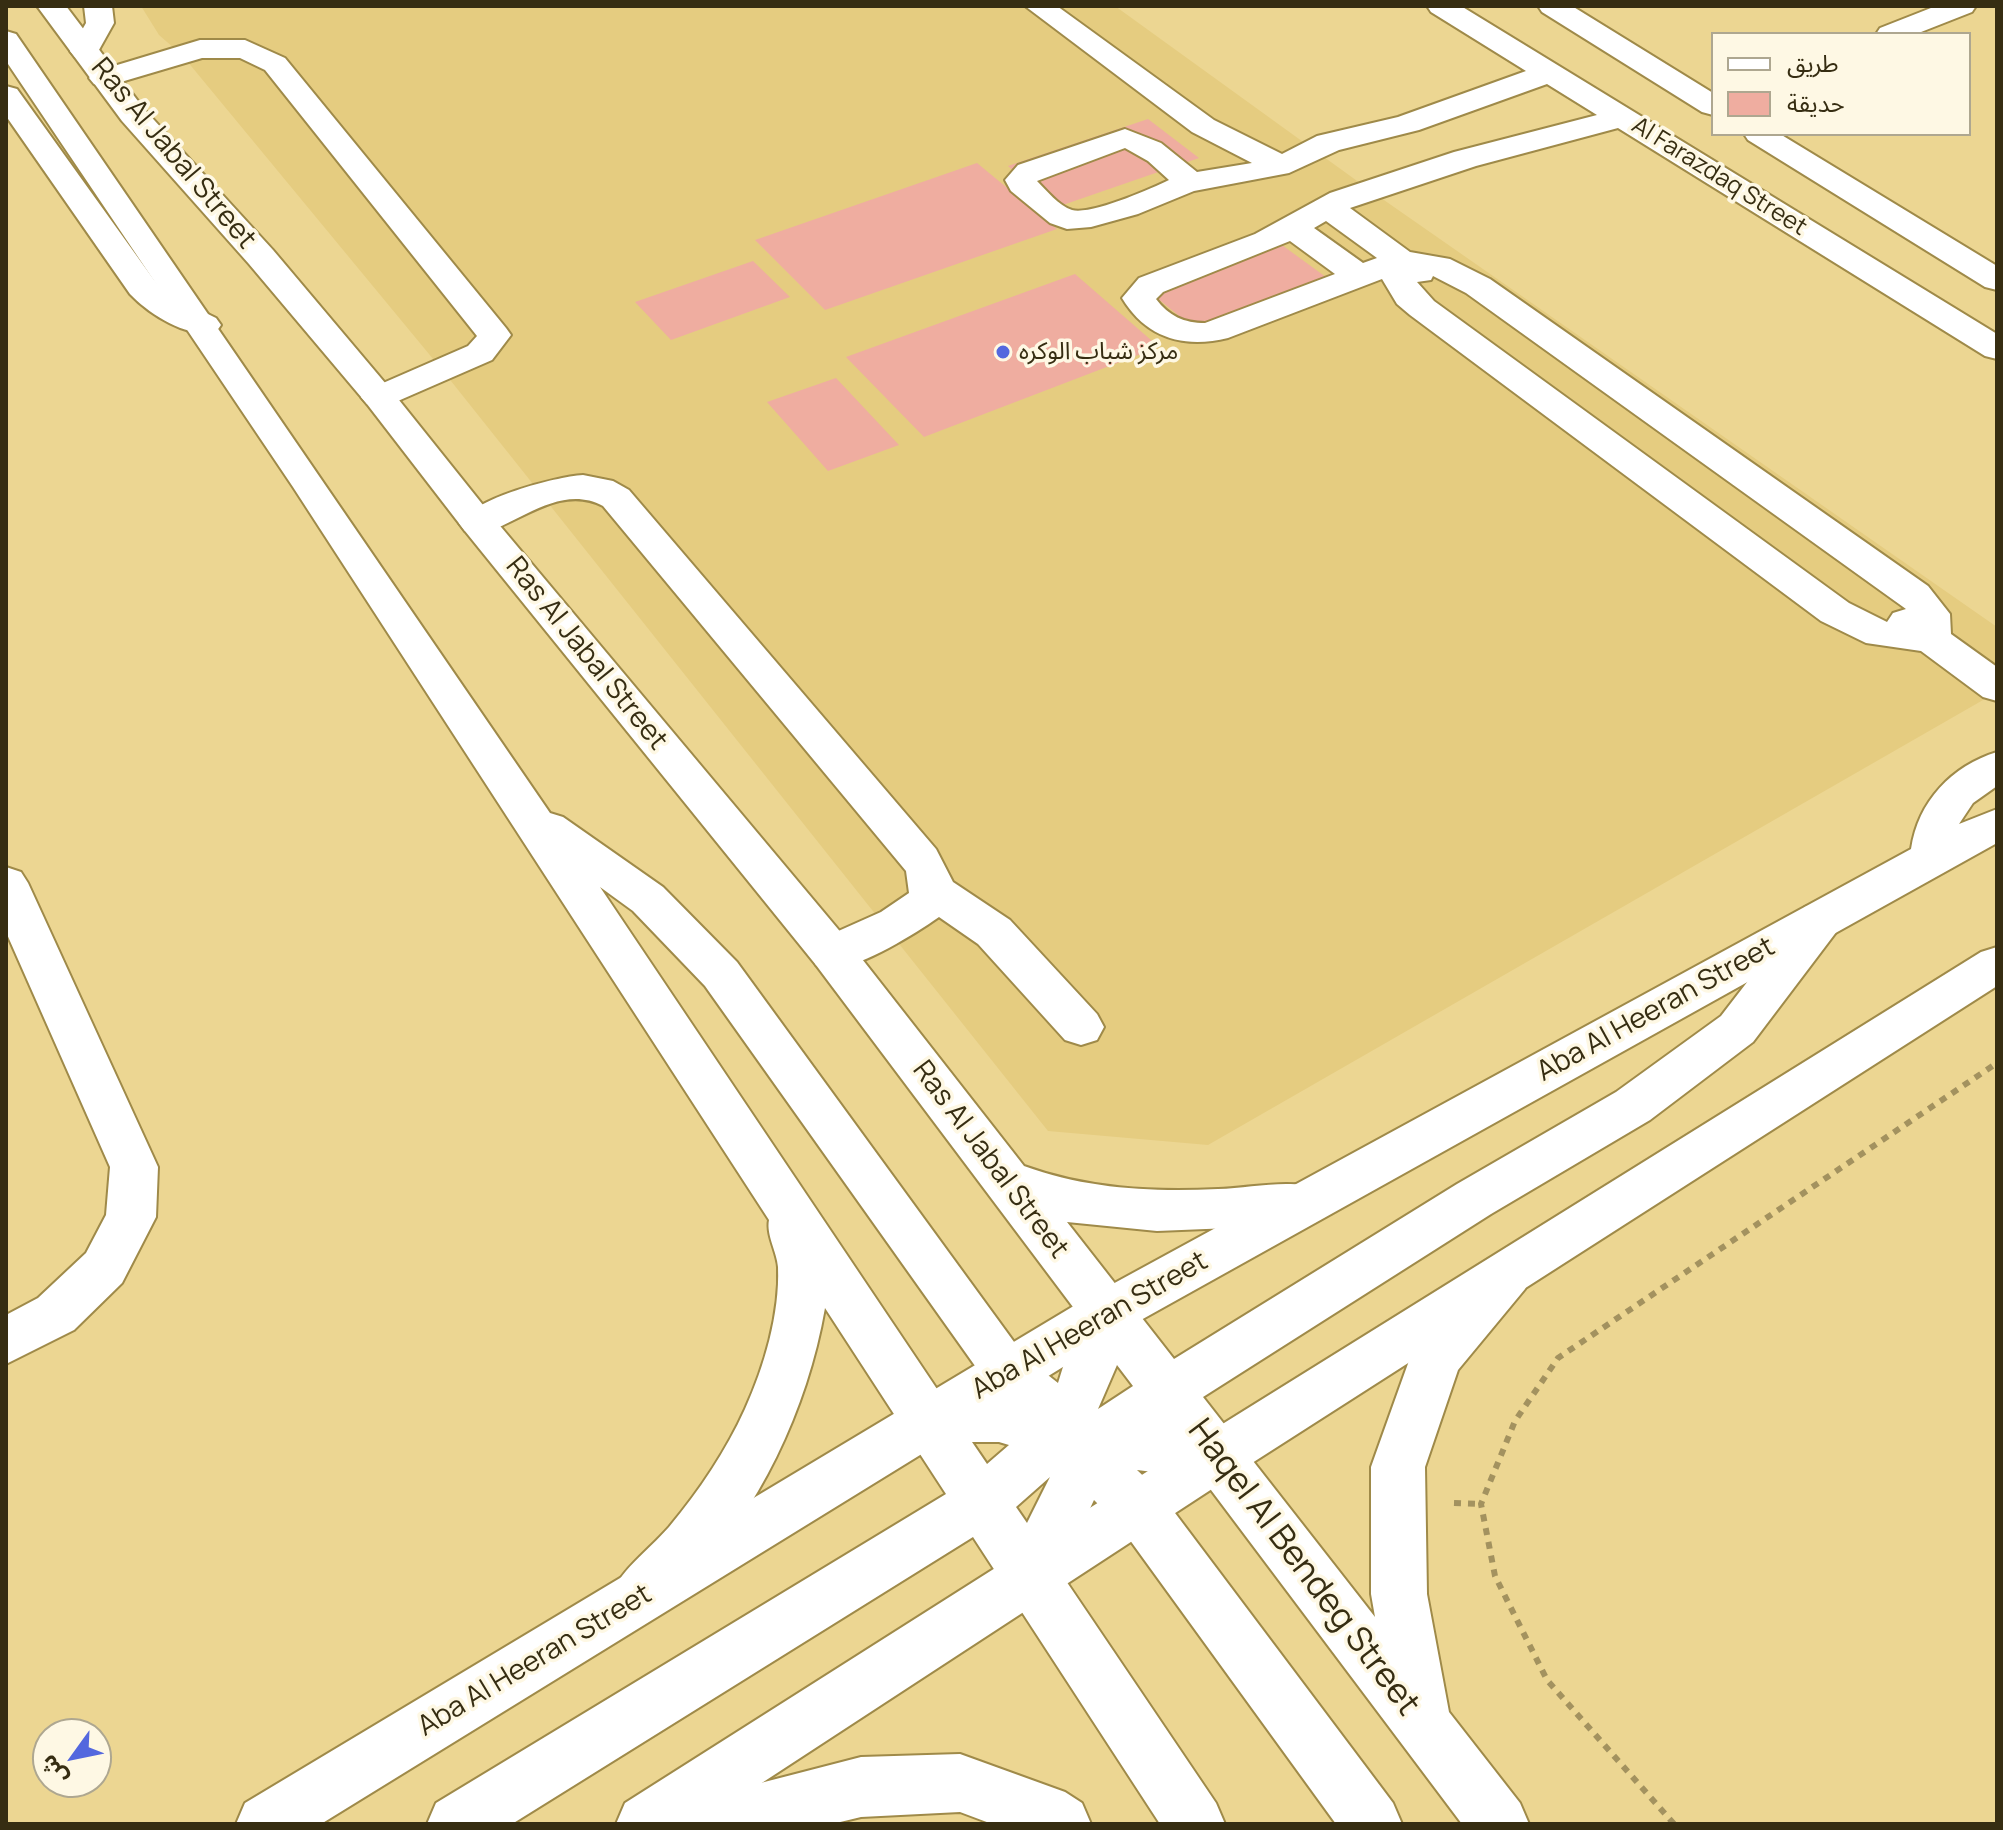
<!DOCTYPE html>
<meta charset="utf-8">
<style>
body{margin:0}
#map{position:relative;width:2003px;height:1830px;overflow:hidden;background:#ecd692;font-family:Manrope,"Noto Sans Arabic",sans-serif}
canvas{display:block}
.frame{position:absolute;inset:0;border:8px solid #362d12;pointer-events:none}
.legend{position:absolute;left:1711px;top:32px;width:260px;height:104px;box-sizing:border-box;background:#fef8e4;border:2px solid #aea790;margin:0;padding:10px 14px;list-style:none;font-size:24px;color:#362d12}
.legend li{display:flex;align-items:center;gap:16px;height:40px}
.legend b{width:40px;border:2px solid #aea790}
.north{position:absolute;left:32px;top:1718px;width:80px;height:80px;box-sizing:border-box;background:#fef8e4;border:2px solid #aea790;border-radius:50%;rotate:237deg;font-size:22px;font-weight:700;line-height:32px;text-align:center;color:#362d12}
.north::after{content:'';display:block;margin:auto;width:28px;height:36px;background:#5468de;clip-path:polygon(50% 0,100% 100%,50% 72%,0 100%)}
</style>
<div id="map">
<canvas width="2003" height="1830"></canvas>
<div class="frame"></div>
<ul class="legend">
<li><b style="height:10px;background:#fff"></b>طريق</li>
<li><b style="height:22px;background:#efada0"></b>حديقة</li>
</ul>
<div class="north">ش</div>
</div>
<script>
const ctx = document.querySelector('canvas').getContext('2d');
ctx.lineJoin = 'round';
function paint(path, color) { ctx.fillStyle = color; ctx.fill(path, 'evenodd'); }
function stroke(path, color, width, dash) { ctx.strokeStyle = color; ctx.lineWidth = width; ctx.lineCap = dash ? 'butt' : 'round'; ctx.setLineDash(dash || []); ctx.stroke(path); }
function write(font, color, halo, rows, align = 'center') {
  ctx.font = font + ' Manrope,"Noto Sans Arabic",sans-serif'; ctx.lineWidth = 7; ctx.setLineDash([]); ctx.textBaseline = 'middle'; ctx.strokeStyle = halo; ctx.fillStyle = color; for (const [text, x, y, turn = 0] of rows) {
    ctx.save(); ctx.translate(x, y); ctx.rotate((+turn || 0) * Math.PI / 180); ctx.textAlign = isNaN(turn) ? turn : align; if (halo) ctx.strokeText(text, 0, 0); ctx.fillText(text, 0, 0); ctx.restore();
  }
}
const built = new Path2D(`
 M141 6H1115L1371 191 1997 627V692L1208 1145 1048 1131 443 371 182 55 159 35Z`);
const green = new Path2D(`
 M1148 119 1199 158 1057 207 1008 166Z
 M977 163 1057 229 825 310 755 240Z
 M1275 240 1330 280 1200 333 1146 289Z
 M753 261 790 297 671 340 635 302Z
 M1075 274 1159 347 924 437 846 357Z
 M836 378 899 445 828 471 767 402Z`);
const path = new Path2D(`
 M1454 1503 1481 1504
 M1674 1824 1547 1680 1495 1576 1481 1504 1515 1421 1558 1358 1997 1063`);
const minor = new Path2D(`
 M84 6H112L114 23 95 57 85 60 75 57 70 51 86 23Z
 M1025 6H1057L1214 120 1282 154 1317 136 1398 117 1526 71 1431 12 1427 6H1461L1997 334V359L1985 356 1618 128 1476 166 1350 208 1410 252 1450 259 1490 279 1928 586 1950 614 1951 634 1997 667V701L1983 697 1921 651 1866 643 1821 621 1410 315 1397 304 1382 279 1228 338C1184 349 1146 338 1122 298L1139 278 1255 234 1330 193 1454 152 1597 115 1547 84 1419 130 1339 150 1289 173 1194 191 1138 214 1091 227 1067 229 1050 223 1011 191 1005 180 1018 165 1125 129 1161 143 1197 172 1252 163 1192 132ZM1125 148 1148 161 1169 180C1150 189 1092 215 1072 210 1059 206 1046 190 1037 181ZM1326 221 1377 258 1363 263 1314 228ZM1290 241 1335 274 1205 323C1184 323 1169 316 1156 299L1163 292ZM1433 276 1466 293 1906 609 1893 613 1887 622 1849 603 1434 301 1417 282 1431 280Z
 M1538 6H1572L1713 93V115L1702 112 1542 12Z
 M1936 6H1976L1972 12 1916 34H1876L1880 28Z
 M200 40H245L285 58 506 328 511 335 492 360 391 404 379 408 367 404 361 397 367 390 468 346 477 336 265 70 240 58H202L104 87 94 84 89 78 94 72Z
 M6 86 17 89 154 280 167 294 216 318 221 325 216 332C188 339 149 314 130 294L6 116Z
 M1744 134H1780L1997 266V290L1985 287 1748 140Z
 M583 475 613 481 629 490 936 849 953 882 1010 920 1097 1014 1104 1027 1097 1040 1081 1045 1065 1040 978 944 939 917C915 934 864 965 835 969 829 970 822 967 816 965L810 953 816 941 881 912 909 893 906 871 603 506C560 483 519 524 478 535L465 531 459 523C475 498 554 477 583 475Z
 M1997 752V786L1973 803 1959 824 1997 809V843L1123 1330 321 1824H236L245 1803 1087 1298 1911 849C1918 801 1952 766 1997 752Z
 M6 867 21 872 28 883 158 1167 156 1217 122 1283 74 1330 6 1364V1315L38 1298 86 1253 106 1215 110 1167 6 932Z
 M1997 947V986L1238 1472 699 1824H616L625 1803 1200 1438 1981 952Z`);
const major = new Path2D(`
 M37 6H66L144 109 273 250 391 390 491 515 848 941 1024 1166C1087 1189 1151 1192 1218 1189 1251 1188 1290 1178 1321 1189L1328 1204 1321 1219 1304 1225 1157 1231 1067 1222 1174 1359 1457 1184 1616 1092 1721 1016 1805 907 1821 902 1837 907 1843 919 1837 931 1753 1042 1650 1120 1491 1214 1203 1397 1375 1617 1371 1594V1467L1410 1358 1418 1342 1489 1259 1507 1252 1525 1259 1532 1274 1525 1289 1458 1370 1425 1467 1427 1594 1449 1712 1520 1803 1529 1824H1462L1202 1478 1137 1470 1157 1489 1393 1803 1402 1824H1336L1119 1525 1094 1500 1060 1572 1216 1803 1225 1824H1160L973 1537 512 1824H427L436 1803 946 1494 825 1308C807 1410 759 1511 687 1586 670 1604 658 1619 635 1628L615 1620 607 1601C620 1570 647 1552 669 1527 699 1491 726 1451 745 1409 764 1367 780 1314 778 1267 777 1252 766 1235 769 1220L293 487 6 61V31L16 34 550 813 563 817 663 887 737 962 1025 1357 1058 1383 1079 1315 816 965 465 531 367 404 249 264 122 121ZM600 887 633 911 705 986 995 1394 941 1395ZM1117 1365 1133 1386 1098 1409ZM972 1442H999L1009 1445 987 1464ZM1050 1477 1027 1523 1016 1507Z
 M960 1754 1065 1792 1082 1803 1091 1824H992L960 1812 861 1817 832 1824H688L697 1803 718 1794 861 1757Z`);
const markers = [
 [1003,352,8,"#5468de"]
];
const farStreetnames = [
 ["Al Farazdaq Street",1719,177,32]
];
const farPoinames = [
 ["مركز شباب الوكره",1019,352]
];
const streetNames = [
 ["Ras Al Jabal Street",173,154,50],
 ["Ras Al Jabal Street",586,654,51],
 ["Aba Al Heeran Street",1656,1010,-29],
 ["Ras Al Jabal Street",990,1160,53],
 ["Aba Al Heeran Street",1090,1326,-30],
 ["Aba Al Heeran Street",535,1661,-31]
];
const nearStreetnames = [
 ["Haqel Al Bendeg Street",1303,1568,53]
];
paint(built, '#e5cc80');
paint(green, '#efada0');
stroke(minor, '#9f8a49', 4);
stroke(major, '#9f8a49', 4);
stroke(path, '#a3925f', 6, [7, 7]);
paint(minor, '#fff');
paint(major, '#fff');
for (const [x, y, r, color] of markers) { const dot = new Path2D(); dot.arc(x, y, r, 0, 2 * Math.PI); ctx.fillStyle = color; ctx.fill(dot); stroke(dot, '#fef8e4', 3); }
write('24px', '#362d12', '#fef8e4', farStreetnames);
write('24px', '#362d12', '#fef8e4', farPoinames, 'left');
write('28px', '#362d12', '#fef8e4', streetNames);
write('34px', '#362d12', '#fef8e4', nearStreetnames);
</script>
